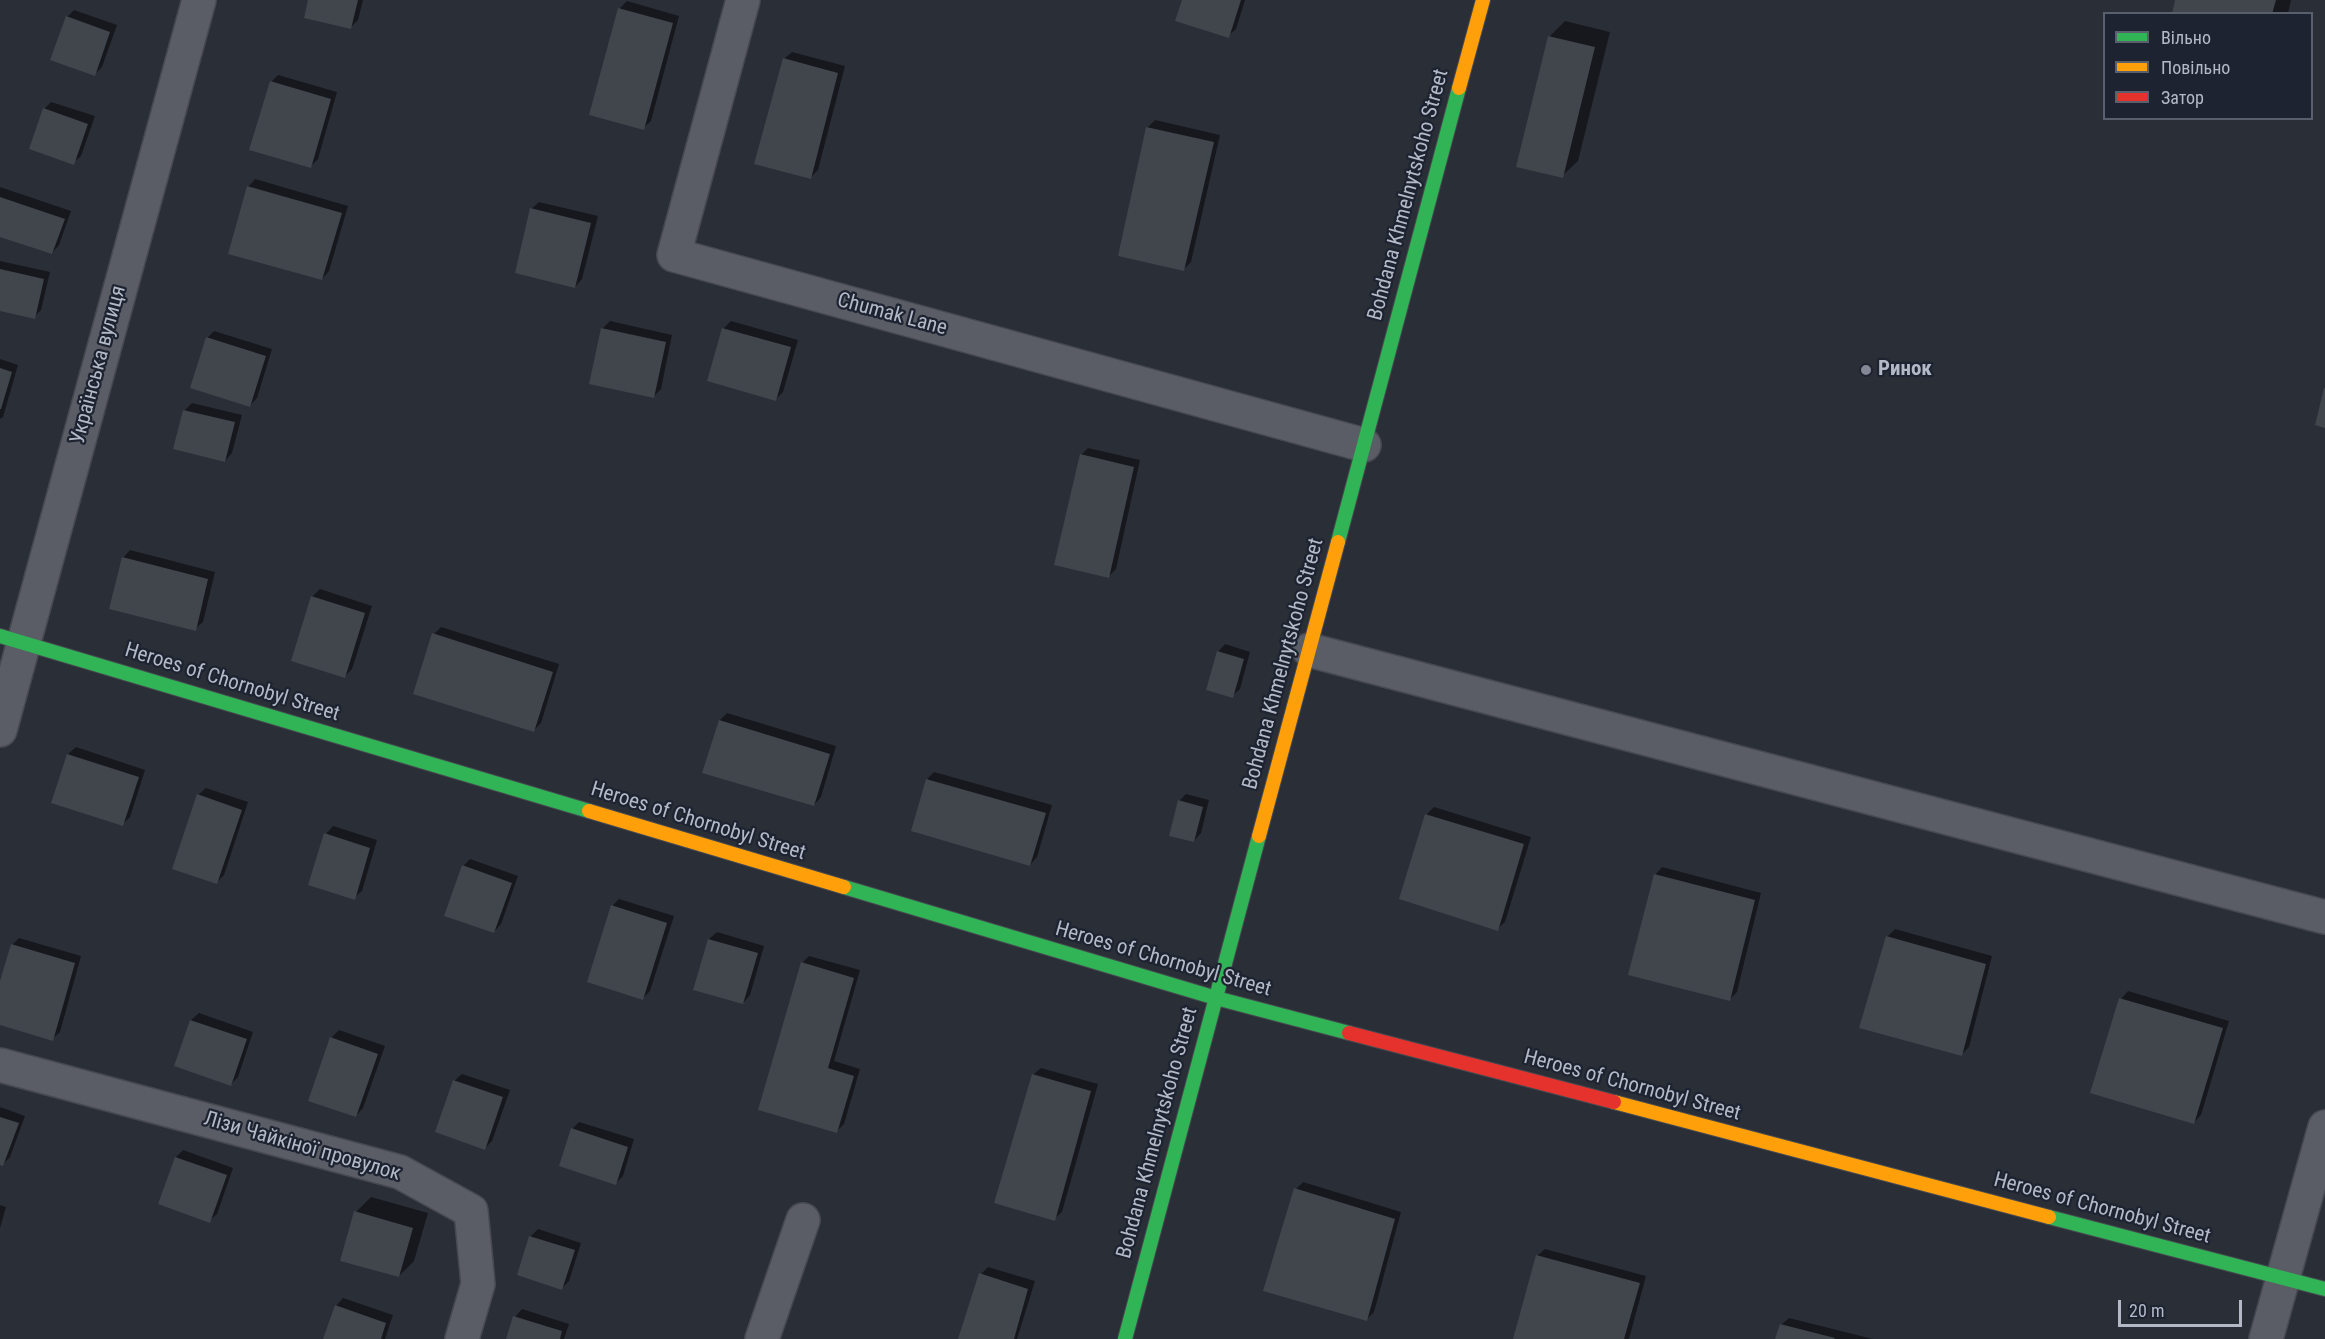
<!DOCTYPE html>
<meta charset="utf-8">
<style>
body{margin:0}
#map{position:relative;width:2325px;height:1339px;overflow:hidden;background:#2a2e37;font-family:"Roboto Condensed",sans-serif}
canvas{display:block}
.legend{position:absolute;left:2103px;top:12px;width:210px;height:108px;box-sizing:border-box;background:#1e2331;border:2px solid #5a5f6d;margin:0;padding:8px 10px;list-style:none;font-size:18px;color:#b4b9c7}
.legend li{display:flex;align-items:center;gap:12px;height:30px}
.legend b{width:30px;border:2px solid #5a5f6d}
.scale{position:absolute;left:2118px;top:1300px;width:124px;height:27px;box-sizing:border-box;border:3px solid #b4b9c7;border-top:0;padding-left:8px;font-size:18px;line-height:21px;white-space:nowrap;color:#b4b9c7;-webkit-text-stroke:4px #1e2331;paint-order:stroke}
</style>
<div id="map">
<canvas width="2325" height="1339"></canvas>
<ul class="legend">
<li><b style="height:8px;background:#30b455"></b>Вільно</li>
<li><b style="height:8px;background:#ff9f0a"></b>Повільно</li>
<li><b style="height:8px;background:#e5322d"></b>Затор</li>
</ul>
<div class="scale">20 m</div>
</div>
<script>
const ctx = document.querySelector('canvas').getContext('2d');
ctx.lineJoin = 'round';
function paint(path, color) { ctx.fillStyle = color; ctx.fill(path, 'evenodd'); }
function stroke(path, color, width, dash) { ctx.strokeStyle = color; ctx.lineWidth = width; ctx.lineCap = dash ? 'butt' : 'round'; ctx.setLineDash(dash || []); ctx.stroke(path); }
function write(font, color, halo, rows, align = 'center') {
  ctx.font = font + ' "Roboto Condensed",sans-serif'; ctx.lineWidth = 4.5; ctx.setLineDash([]); ctx.textBaseline = 'middle'; ctx.strokeStyle = halo; ctx.fillStyle = color; for (const [text, x, y, turn = 0] of rows) {
    ctx.save(); ctx.translate(x, y); ctx.rotate((+turn || 0) * Math.PI / 180); ctx.textAlign = isNaN(turn) ? turn : align; if (halo) ctx.strokeText(text, 0, 0); ctx.fillText(text, 0, 0); ctx.restore();
  }
}
const shadow = new Path2D(`
 M310 0H363L358 20 351 27Z
 M1183 0H1245L1236 29 1228 36Z
 M2177 0H2291L2288 14H2173Z
 M627 1 679 16 651 121 643 128 620 8Z
 M74 10 117 25 102 67 95 74 67 17Z
 M1565 21 1610 32 1578 161 1562 176 1518 165 1550 36Z
 M792 52 845 66 818 170 810 178 784 59Z
 M278 75 337 92 318 159 310 167 271 82Z
 M51 102 95 116 81 156 73 163 44 109Z
 M1155 120 1220 135 1191 262 1184 269 1147 128Z
 M255 179 348 206 329 271 322 279 248 187Z
 M0 187 71 211 59 245 52 253 0 235Z
 M539 202 598 216 582 279 575 287 531 209Z
 M0 261 50 272 41 310 34 317 0 309Z
 M610 321 672 335 661 389 654 396 602 329Z
 M731 321 798 340 783 392 776 399 723 329Z
 M214 331 272 349 257 398 250 405 207 338Z
 M0 359 18 365 3 417 0 419Z
 M192 403 242 415 232 453 225 461 175 448 185 410Z
 M1088 448 1140 460 1116 569 1109 576 1081 455Z
 M130 550 215 572 203 622 195 629 123 558Z
 M320 589 372 606 352 669 345 676 312 597Z
 M441 627 559 664 541 723 534 730 434 634Z
 M1225 644 1250 652 1240 689 1232 696 1218 652Z
 M727 713 836 746 821 797 814 805 704 772 720 720Z
 M76 747 145 770 130 817 122 825 53 802 68 754Z
 M934 772 1052 805 1037 857 1030 865 927 779Z
 M206 788 248 802 224 875 217 882 198 795Z
 M1186 794 1209 800 1201 833 1194 841 1179 801Z
 M1434 807 1531 837 1505 922 1497 929 1426 815Z
 M333 826 377 840 362 891 354 898 326 834Z
 M470 859 518 876 501 924 494 932 463 866Z
 M1662 867 1761 893 1737 992 1729 1000 1655 875Z
 M619 899 674 916 650 991 643 998 612 906Z
 M1895 929 1992 956 1969 1047 1962 1054 1887 937Z
 M717 932 764 946 750 995 743 1003 695 989 709 939Z
 M19 938 81 956 60 1032 52 1039 0 1024V986L12 945Z
 M809 956 860 970 834 1061 860 1069 844 1124 837 1131 802 963Z
 M2128 991 2229 1021 2201 1115 2194 1122 2121 999Z
 M199 1013 253 1032 238 1077 231 1084 176 1065 191 1020Z
 M339 1030 385 1046 363 1108 356 1116 331 1038Z
 M1041 1068 1098 1084 1062 1212 1054 1219 1033 1075Z
 M462 1074 510 1090 492 1141 485 1148 454 1081Z
 M0 1107 25 1116 10 1157 3 1164 0 1163Z
 M579 1122 634 1139 623 1176 616 1183 572 1129Z
 M183 1150 233 1168 217 1214 209 1221 176 1157Z
 M1303 1182 1401 1212 1374 1312 1366 1320 1296 1189Z
 M371 1197 428 1213 414 1261 399 1276 356 1212Z
 M0 1205 6 1207 0 1228Z
 M538 1229 581 1243 569 1281 562 1288 519 1274 531 1236Z
 M1545 1249 1646 1276 1629 1339H1515L1537 1256Z
 M988 1267 1035 1281 1017 1339H959L981 1274Z
 M343 1298 393 1315 385 1339H324L336 1306Z
 M522 1309 569 1324 564 1339H507L515 1317Z
 M1789 1318 1873 1339H1777L1781 1325Z`);
const building = new Path2D(`
 M308 0H358L351 29 304 18Z
 M1182 0H1241L1229 38 1175 21Z
 M2175 0H2276L2272 14H2172Z
 M618 8 673 23 644 130 589 115Z
 M66 16 110 32 95 76 50 60Z
 M1548 36 1595 47 1563 178 1516 167Z
 M783 58 838 73 811 179 754 164Z
 M270 81 331 99 311 168 249 150Z
 M43 108 88 124 74 165 29 149Z
 M1146 127 1214 142 1184 271 1118 256Z
 M247 186 342 213 322 280 228 254Z
 M0 197 65 219 52 254 0 237Z
 M530 208 591 223 575 288 515 273Z
 M0 269 44 279 35 319 0 311Z
 M601 328 666 342 654 398 589 384Z
 M722 328 791 347 776 401 707 381Z
 M206 337 266 356 250 407 190 388Z
 M0 368 12 372 1 409H0Z
 M2324 388H2325V428L2315 425Z
 M183 410 235 422 225 462 173 449Z
 M1080 454 1134 467 1109 578 1054 565Z
 M122 557 208 579 196 631 109 609Z
 M311 596 365 613 345 678 291 661Z
 M432 633 553 672 534 732 413 694Z
 M1217 651 1244 659 1233 698 1206 690Z
 M719 720 830 754 814 806 702 773Z
 M67 754 139 777 123 826 51 803Z
 M926 779 1046 813 1030 866 911 831Z
 M197 794 242 810 217 884 172 869Z
 M1178 800 1203 807 1194 842 1169 836Z
 M1425 814 1524 844 1498 931 1399 899Z
 M324 833 370 848 355 900 308 885Z
 M462 865 512 883 494 933 444 916Z
 M1654 874 1755 900 1730 1001 1628 975Z
 M611 905 667 923 643 1000 587 982Z
 M1886 936 1986 964 1962 1056 1859 1028Z
 M708 939 758 953 743 1004 693 990Z
 M11 944 75 963 53 1041 0 1025V981Z
 M801 962 854 978 828 1068 854 1076 837 1133 758 1110Z
 M2119 998 2223 1028 2194 1124 2090 1093Z
 M190 1020 247 1039 231 1086 174 1066Z
 M330 1037 378 1054 356 1117 308 1101Z
 M1032 1074 1091 1091 1055 1221 994 1203Z
 M453 1080 503 1097 485 1150 435 1132Z
 M0 1117 19 1123 3 1166 0 1165Z
 M571 1128 628 1147 616 1185 559 1166Z
 M175 1157 227 1175 210 1223 158 1204Z
 M1294 1188 1395 1219 1367 1321 1263 1291Z
 M354 1211 413 1228 399 1277 340 1261Z
 M529 1236 575 1250 562 1290 517 1275Z
 M1536 1255 1640 1283 1624 1339H1513Z
 M979 1273 1028 1289 1014 1339H958Z
 M335 1305 386 1323 381 1339H323Z
 M513 1316 562 1331 560 1339H506Z
 M1780 1324 1835 1338 1834 1339H1775Z`);
const street = new Path2D(`
 M743 0 674 255 1364 445
 M1309 650 2325 917
 M0 730 199 0
 M0 1065 400 1172 471 1211 478 1284 462 1339
 M762 1339 803 1220
 M2266 1339 2325 1127`);
const fast = new Path2D(`
 M1338 542 1459 88
 M0 636 589 811
 M844 887 1216 998 1349 1033
 M2049 1217 2325 1289
 M1125 1339 1259 836`);
const slow = new Path2D(`
 M1459 88 1483 0
 M589 811 844 887
 M1259 836 1338 542
 M1614 1102 2049 1217`);
const jam = new Path2D(`
 M1349 1033 1614 1102`);
const markers = [
 [1866,370,6,"#848895"]
];
const streetNames = [
 ["Bohdana Khmelnytskoho Street",1409,195,-75],
 ["Chumak Lane",892,315,15],
 ["Українська вулиця",99,365,-75],
 ["Bohdana Khmelnytskoho Street",1284,664,-75],
 ["Heroes of Chornobyl Street",232,683,17],
 ["Heroes of Chornobyl Street",698,822,17],
 ["Heroes of Chornobyl Street",1163,960,16],
 ["Heroes of Chornobyl Street",1632,1086,15],
 ["Bohdana Khmelnytskoho Street",1158,1133,-75],
 ["Лізи Чайкіної провулок",302,1147,16],
 ["Heroes of Chornobyl Street",2102,1209,15]
];
const poiNames = [
 ["Ринок",1878,370]
];
paint(shadow, '#0007');
paint(building, '#41454c');
stroke(street, '#464950', 36);
stroke(fast, '#464950', 16);
stroke(slow, '#464950', 16);
stroke(jam, '#464950', 16);
stroke(street, '#5a5d65', 33);
stroke(fast, '#30b455', 14);
stroke(slow, '#ff9f0a', 14);
stroke(jam, '#e5322d', 14);
for (const [x, y, r, color] of markers) { const dot = new Path2D(); dot.arc(x, y, r, 0, 2 * Math.PI); ctx.fillStyle = color; ctx.fill(dot); stroke(dot, '#1e2331', 2); }
write('21px', '#b4b9c7', '#1e2331', streetNames);
write('bold 21px', '#b4b9c7', '#1e2331', poiNames, 'left');
</script>
